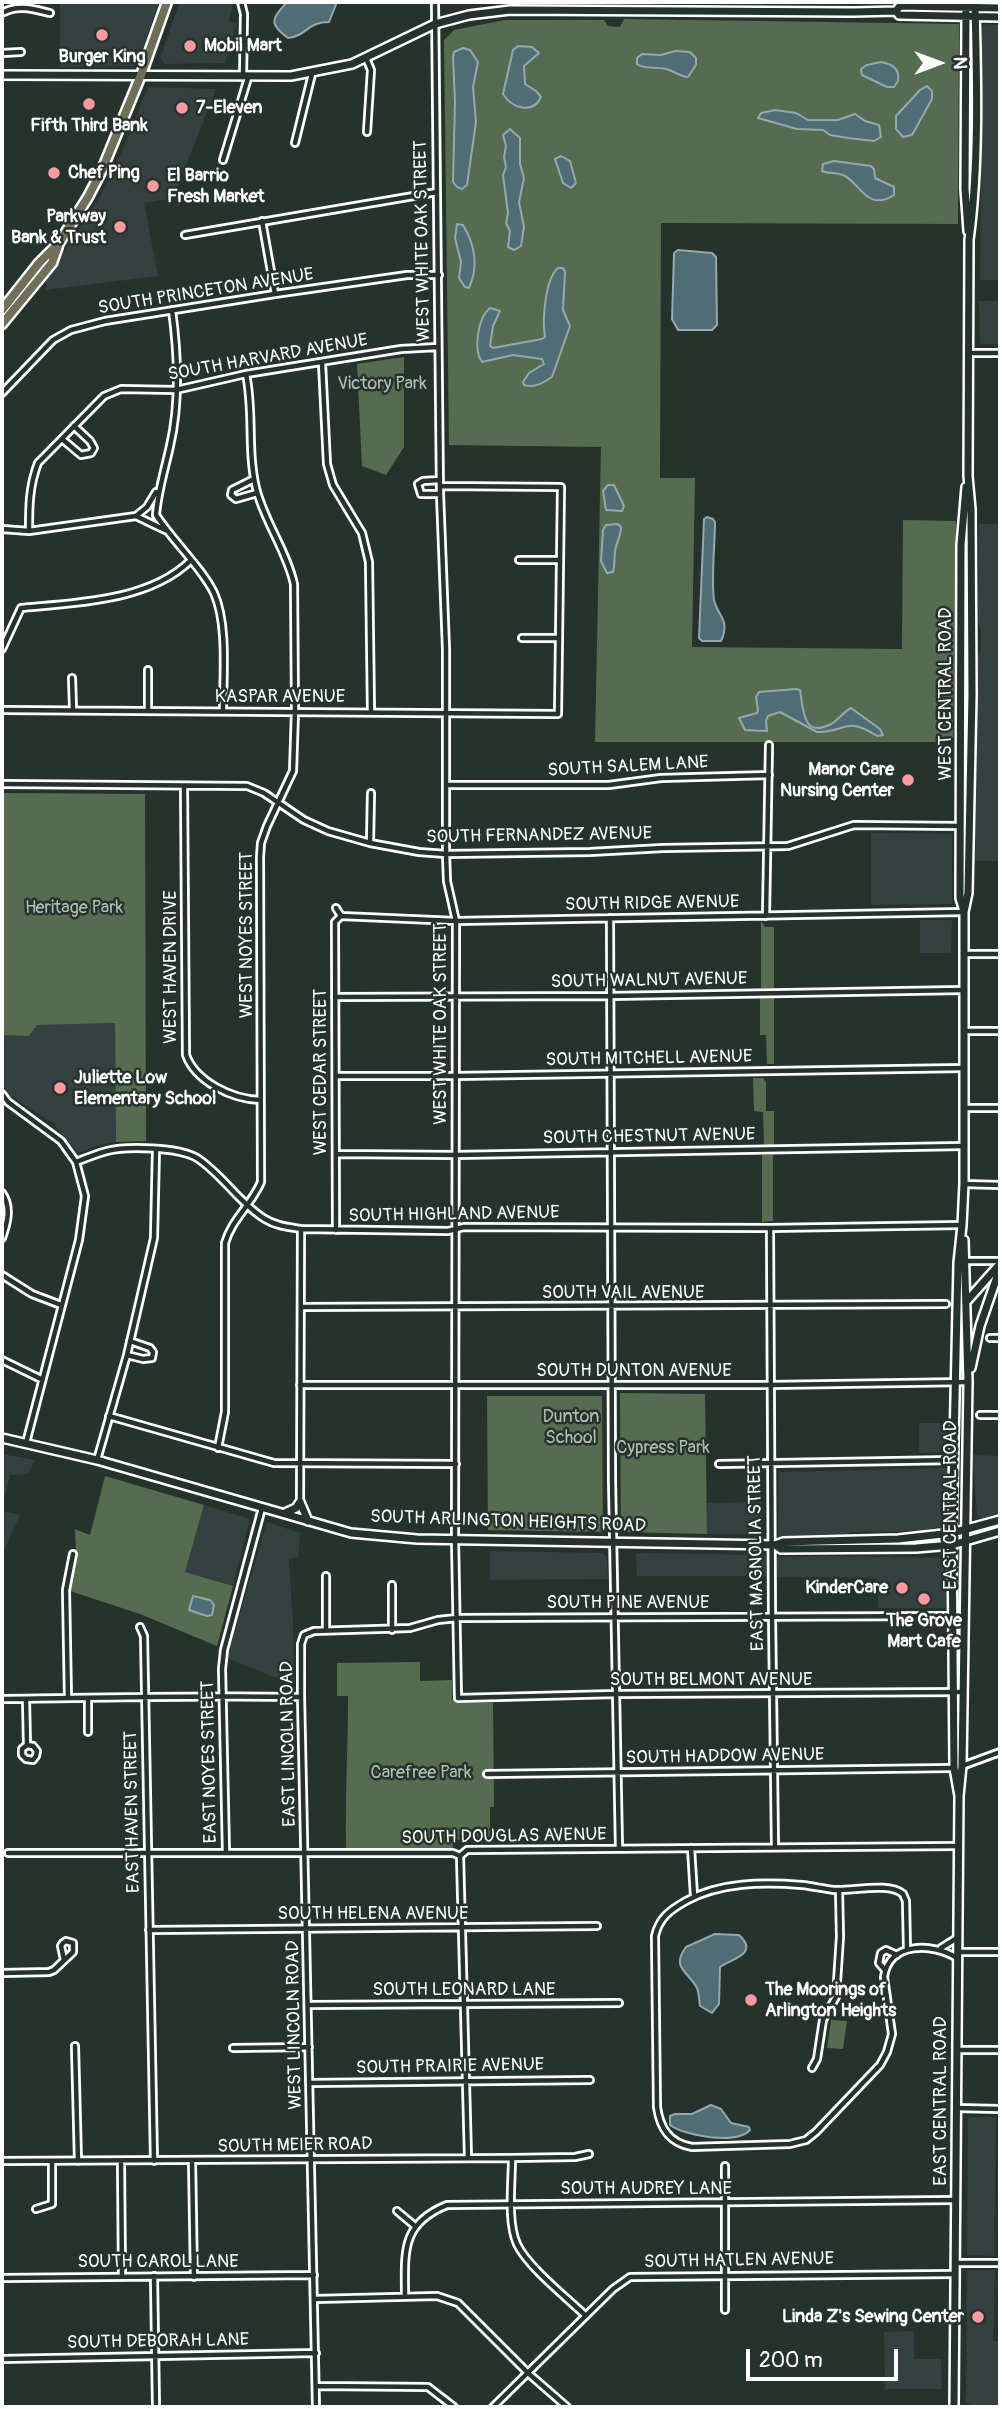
<!DOCTYPE html>
<style>
body{margin:0}
#map{position:relative;width:1002px;height:2409px;overflow:hidden;background:#26332d;font-family:Pangolin,sans-serif}
canvas{display:block}
.frame{position:absolute;inset:0;border:4px solid #fff;pointer-events:none}
.north{position:absolute;left:904px;top:28px;width:70px;height:70px;-webkit-text-stroke:5px #26332d;paint-order:stroke;rotate:90deg;font-size:19px;font-weight:700;line-height:28px;text-align:center;color:#fff}
.north::after{content:'';display:block;margin:auto;width:24px;height:32px;background:#fff;clip-path:polygon(50% 0,100% 100%,50% 72%,0 100%)}
.scale{position:absolute;left:746px;top:2349px;width:152px;height:32px;box-sizing:border-box;border:4px solid #fff;border-top:0;padding-left:9px;font-size:21px;line-height:24px;white-space:nowrap;color:#fff;-webkit-text-stroke:5px #26332d;paint-order:stroke}
</style>
<div id="map">
<canvas width="1002" height="2409"></canvas>
<div class="frame"></div>
<div class="north">N</div>
<div class="scale">200 m</div>
</div>
<script>
const ctx = document.querySelector('canvas').getContext('2d');
ctx.lineJoin = 'round';
function paint(path, color) { ctx.fillStyle = color; ctx.fill(path, 'evenodd'); }
function stroke(path, color, width, dash) { ctx.strokeStyle = color; ctx.lineWidth = width; ctx.lineCap = dash ? 'butt' : 'round'; ctx.setLineDash(dash || []); ctx.stroke(path); }
function write(font, color, halo, rows, align = 'center') {
  ctx.font = font + ' Pangolin,sans-serif'; ctx.lineWidth = 5; ctx.setLineDash([]); ctx.textBaseline = 'middle'; ctx.strokeStyle = halo; ctx.fillStyle = color; for (const [text, x, y, turn = 0] of rows) {
    ctx.save(); ctx.translate(x, y); ctx.rotate((+turn || 0) * Math.PI / 180); ctx.textAlign = isNaN(turn) ? turn : align; if (halo) ctx.strokeText(text, 0, 0); ctx.fillText(text, 0, 0); ctx.restore();
  }
}
const built = new Path2D(`
 M60 2H159L138 61 135 66 60 67Z
 M180 2H233L229 22 237 23 225 63 165 64 160 58Z
 M984 24 1000 25V280H980L982 27Z
 M148 87 216 89 173 198 144 203 158 276 46 290V279L99 198 124 147Z
 M979 301H1000V344H980Z
 M979 524H1000V861H975L976 730 978 655 981 651V628L978 623Z
 M871 833 952 834V904L871 905Z
 M920 920H952L951 953H920Z
 M115 1023 116 1142 99 1145 78 1153 53 1123 8 1094 2 1081V1035L29 1036 37 1025Z
 M919 1423H948L949 1452 919 1453Z
 M2 1454 35 1460 28 1474 10 1475 2 1508Z
 M973 1455 1000 1456V1514L983 1519 977 1515Z
 M948 1468V1503L943 1526 919 1531 849 1532V1537L778 1536 779 1472Z
 M762 1502V1534H707V1503Z
 M204 1505 250 1519 233 1586 185 1572Z
 M2 1511 20 1515 2 1555Z
 M267 1522 300 1533 298 1557 289 1559 293 1624 294 1685 227 1658Z
 M490 1551 602 1553 607 1558 608 1579 490 1580Z
 M636 1553 766 1555 767 1576H637Z
 M829 1556 943 1558 948 1564V1608H878L877 1578 777 1577V1557Z
 M968 2117H996L994 2256 967 2255Z
 M967 2270H995L993 2341H1000V2406H972L966 2402Z
 M914 2331V2359H941L942 2389H885L884 2332Z`);
const green = new Path2D(`
 M624 19 959 24 958 224 661 223 660 478H695L692 647 902 649 903 520 956 521 953 742H595L601 447 449 445 444 40 454 30 505 20H604L608 26 620 27Z
 M404 357V447L386 475 362 466 357 364Z
 M2 793 145 794 146 1141 116 1142 115 1023 37 1025 29 1036 2 1035Z
 M761 921 765 927H774V988H761Z
 M760 998H774V1064H767L766 1035H760Z
 M753 1078H763L766 1082V1111H774V1145L764 1146 763 1112 754 1111Z
 M762 1155H773V1221L762 1222Z
 M620 1393 705 1394 707 1534 621 1532Z
 M487 1396H602L603 1532 488 1530Z
 M105 1476 204 1505 185 1572 233 1586 217 1646 140 1614 70 1591 76 1551 75 1529 90 1535Z
 M420 1662V1681L452 1680V1699L457 1703H493L494 1807H490V1840H453V1848L346 1850C345 1798 348 1748 348 1696H337V1663Z
 M831 2020 847 2021 843 2049 827 2048Z`);
const water = new Path2D(`
 M287 2H337L329 22C307 22 307 36 288 38 267 23 273 18 287 2Z
 M518 46 532 47 539 53 524 66 525 84 536 91 541 97C533 115 511 108 503 94L513 50Z
 M463 48 470 50 478 62 473 87 476 122 467 185 462 189 457 187 453 182 455 101 453 57 454 52Z
 M675 51 690 52 696 58V65L688 77C680 77 675 71 666 69 656 66 645 70 637 64V58L642 54 661 55Z
 M881 62C892 64 900 68 898 81L894 87H887L862 75 861 69 867 65Z
 M927 86 932 91V99L912 135 903 137 896 129V116L920 90Z
 M775 110 796 113 808 120H838L855 114 865 121 879 125 881 137 874 141 848 138 830 135 823 130 797 129 758 118 761 113Z
 M510 129 520 138V164L524 178 519 202 524 227 521 246 514 250 508 247 510 231 506 223 508 213 503 175 506 167 504 157 506 146 503 135Z
 M561 156 570 161 576 183 571 188 563 183 555 159Z
 M834 161 871 166 874 169 875 178 894 187V195C868 212 860 184 845 176 838 172 829 174 822 171L823 164Z
 M457 224 463 225C475 245 479 266 469 288L465 287 459 278 461 262 455 238Z
 M678 250 712 253 716 257 717 325 712 330H678L672 319 674 253Z
 M558 268H563L565 272 563 310 570 326 552 377C543 383 535 388 524 385L523 382 529 373 544 364 542 359 513 355 482 362C473 350 478 317 490 308L500 311 493 326 490 346 493 348 542 339 545 337C542 321 545 279 558 268Z
 M608 485H614L624 506 622 511 606 510 603 491Z
 M707 517 713 519 715 522C715 544 711 578 714 600 717 615 731 620 721 641H702L699 638 704 519Z
 M618 524 621 527C621 536 616 543 615 552 614 560 615 565 613 572L607 573 601 561 603 530 606 525Z
 M796 689 800 690C803 706 802 738 829 725 837 722 843 712 851 708L880 729 883 735 877 736C845 715 846 733 817 732L780 712 768 716 766 721 767 731 745 730 739 718 757 713 758 710 756 697 759 692Z
 M193 1596 210 1600 214 1605 212 1615 207 1616 189 1610Z
 M715 1934 739 1935C760 1954 731 1959 720 1967L719 2004 712 2013 700 2006C699 2000 699 1993 697 1988 689 1972 670 1968 686 1947Z
 M711 2105 721 2109 731 2123 749 2127 750 2130C736 2145 685 2136 670 2125V2116L675 2114H692Z`);
const minor = new Path2D(`
 M241 2 244 14 243 77
 M435 2 440 494 446 649V854L447 881 456 921 455 1539 458 1698 616 1694 963 1692
 M2 13C18 4 33 9 50 13
 M2 53 21 52
 M366 58 371 70 367 132
 M295 143 312 74
 M223 160 248 78
 M262 221 275 294
 M185 235 437 192
 M172 310C178 354 180 403 170 446 165 469 158 490 156 515 172 540 202 568 214 593 228 624 223 676 223 711
 M969 353H1000
 M322 363 327 464 333 485 362 533 369 562 371 712
 M2 393 53 340 71 330 105 321 275 294 407 275H439
 M62 439 81 455 91 453 94 448 90 441 74 426
 M254 479 232 490 231 495 236 499 257 493
 M440 480 423 481 418 484 421 494H440
 M136 516 165 530
 M2 529 29 531 136 516 147 507 156 492
 M29 531C29 508 29 486 38 463L104 396 121 389 176 390 246 374 401 349 438 347
 M519 560H559
 M522 638H558
 M2 649 21 608C76 603 149 601 190 561
 M72 678 73 709
 M2 710 558 714 561 487 441 486
 M148 710V670
 M2 784 247 786 264 793 304 820 328 831 370 843 419 852 446 854 590 852 663 848 788 846 854 825 960 826
 M446 785H609L661 778 769 775
 M184 786 186 1055C196 1082 232 1099 260 1100
 M370 843 371 793
 M336 908 341 916
 M341 916 456 921 964 912
 M766 916 769 745
 M610 918 612 1480 619 1848
 M964 954H1000
 M335 997 610 996 963 990
 M964 1031H1000
 M336 1076H456L964 1068
 M2 1094 8 1102 61 1141 76 1162 85 1196 79 1240 26 1443
 M964 1108H1000
 M336 1154 456 1155 964 1146
 M76 1162C86 1158 96 1154 107 1151 126 1146 179 1147 197 1158 222 1174 239 1203 265 1219 276 1226 289 1227 301 1229L448 1231 464 1227 770 1228 962 1225
 M964 1184 1000 1185
 M2 1193C12 1207 7 1224 2 1238
 M770 1228 772 1616 775 1847
 M336 1230 335 922 341 916
 M965 1261H1000
 M2 1275 32 1294 61 1305
 M301 1307 946 1304
 M990 1338H1000
 M127 1355 143 1359 152 1358 153 1352 150 1348 130 1341
 M2 1360 41 1379
 M300 1385H770L968 1382
 M980 1415H1000
 M109 1416 274 1463 456 1464
 M218 1448 225 1412V1243C232 1219 252 1204 261 1182L260 857 261 843 267 826 293 771 295 711 294 584C286 549 264 521 256 488 247 450 254 411 246 374
 M97 1460 127 1355 154 1238 156 1150
 M719 1464 954 1460
 M300 1502 301 1229
 M326 1576V1630
 M392 1585V1630
 M140 1627 144 1636 154 2161
 M68 1698 66 1590 73 1554
 M2 1699C101 1698 201 1695 301 1697
 M26 1699 27 1745 22 1749V1755L26 1759 33 1760 36 1756 37 1751 33 1746 27 1745
 M88 1732V1698
 M962 1766 1000 1752
 M487 1774 953 1768
 M691 1848 694 1896
 M226 1852 222 1669 224 1650 262 1508
 M8 1853H453L460 1856 467 1850 958 1846
 M460 1856 468 2158
 M149 1930 597 1926
 M941 1948 957 1938
 M907 1949 906 1901 903 1894C890 1882 853 1891 834 1890 824 1889 813 1886 802 1885 763 1882 720 1882 686 1901 670 1910 659 1918 655 1936L657 2107C660 2128 669 2143 692 2147L790 2144 806 2140 816 2132 880 2065 887 2052 892 2034 884 1977C889 1941 934 1943 957 1958
 M957 1952H1000
 M885 1970 879 1963 881 1953 886 1950 897 1955
 M2 1973 49 1972 54 1970 73 1952V1943L66 1941 63 1943 61 1946 64 1960
 M309 2005 619 2003
 M75 2046 78 2161
 M233 2048 309 2047
 M957 2050H1000
 M812 2068 817 2059 823 2020 836 1997 840 1937 839 1890
 M310 2083 590 2080
 M956 2108 1000 2109
 M512 2158C512 2183 507 2222 517 2244 527 2266 567 2298 585 2315
 M2 2161 512 2158 575 2157 589 2154
 M192 2161 194 2277
 M121 2162 122 2276
 M725 2166V2310
 M36 2209 52 2204V2161
 M397 2211 415 2226
 M956 2263H1000
 M154 2276 156 2407
 M2 2278 314 2275
 M405 2297C405 2253 400 2224 447 2205L955 2200
 M315 2299 437 2296 458 2303 528 2373 567 2407
 M2 2359 316 2353
 M316 2386 428 2387 454 2407
 M316 2407 301 1697V1644L304 1635 314 1631 410 1628 438 1620 457 1618 953 1616
 M493 2407 613 2289 630 2277 955 2274`);
const secondary = new Path2D(`
 M966 8 965 189 968 231
 M896 11 899 15 1000 17
 M2 75 291 76 352 64 435 24 469 15 510 10 854 12 896 11 900 6 1000 8
 M963 908 960 898 961 545 966 487
 M966 1302 998 1266
 M971 1368 980 1326 1000 1268
 M2 1438 97 1460 351 1533 417 1539 775 1545 783 1542 898 1539 952 1533 1000 1520
 M300 1502 308 1521
 M285 1513 296 1508 300 1502
 M775 1545 781 1549 916 1548 952 1545 1000 1531
 M959 1796 954 1768 952 1533 958 1263 962 1225 964 1184V912L968 893 972 695 971 509 968 476 969 240C979 167 977 82 975 8
 M954 2407 959 1796 962 1766 968 1382 964 1240`);
const primary = new Path2D(`
 M2 310 39 263 59 243 88 197 102 170 141 75 167 2
 M2 324 52 263 58 246`);
const markers = [
 [102,35,7,"#ff9aa2"],
 [190,46,7,"#ff9aa2"],
 [89,104,7,"#ff9aa2"],
 [182,108,7,"#ff9aa2"],
 [54,173,7,"#ff9aa2"],
 [153,186,7,"#ff9aa2"],
 [120,227,7,"#ff9aa2"],
 [908,780,7,"#ff9aa2"],
 [60,1088,7,"#ff9aa2"],
 [902,1588,7,"#ff9aa2"],
 [924,1599,7,"#ff9aa2"],
 [751,2000,7,"#ff9aa2"],
 [978,2317,7,"#ff9aa2"]
];
const poiNames = [
 ["Mobil Mart",204,46],
 ["Burger King",102,57,"center"],
 ["7-Eleven",196,108],
 ["Fifth Third Bank",89,126,"center"],
 ["Chef Ping",68,173],
 ["El Barrio",167,176],
 ["Fresh Market",167,197],
 ["Parkway",106,217,"right"],
 ["Bank & Trust",106,238,"right"],
 ["Manor Care",894,770,"right"],
 ["Nursing Center",894,791,"right"],
 ["Juliette Low",74,1078],
 ["Elementary School",74,1099],
 ["KinderCare",888,1588,"right"],
 ["The Grove",924,1621,"center"],
 ["Mart Cafe",924,1642,"center"],
 ["The Moorings of",765,1990],
 ["Arlington Heights",765,2011],
 ["Linda Z's Sewing Center",964,2317,"right"]
];
const streetNames = [
 ["WEST WHITE OAK STREET",423,241,-91],
 ["SOUTH PRINCETON AVENUE",206,292,-9],
 ["SOUTH HARVARD AVENUE",268,358,-10],
 ["WEST CENTRAL ROAD",946,694,-90],
 ["KASPAR AVENUE",280,697],
 ["SOUTH SALEM LANE",628,767,-3],
 ["SOUTH FERNANDEZ AVENUE",539,836,-1],
 ["SOUTH RIDGE AVENUE",652,904,-1],
 ["WEST NOYES STREET",247,935,-90],
 ["WEST HAVEN DRIVE",171,967,-90],
 ["SOUTH WALNUT AVENUE",649,981,-1],
 ["WEST WHITE OAK STREET",441,1024,-90],
 ["SOUTH MITCHELL AVENUE",649,1059,-1],
 ["WEST CEDAR STREET",321,1072,-90],
 ["SOUTH CHESTNUT AVENUE",649,1137,-1],
 ["SOUTH HIGHLAND AVENUE",454,1215,-1],
 ["SOUTH VAIL AVENUE",623,1293],
 ["SOUTH DUNTON AVENUE",634,1371],
 ["EAST CENTRAL ROAD",951,1505,-90],
 ["SOUTH ARLINGTON HEIGHTS ROAD",508,1522,2],
 ["EAST MAGNOLIA STREET",757,1553,-91],
 ["SOUTH PINE AVENUE",628,1603],
 ["SOUTH BELMONT AVENUE",711,1680],
 ["EAST LINCOLN ROAD",289,1744,-91],
 ["SOUTH HADDOW AVENUE",725,1757,-1],
 ["EAST NOYES STREET",210,1762,-91],
 ["EAST HAVEN STREET",133,1812,-91],
 ["SOUTH DOUGLAS AVENUE",504,1837,-1],
 ["SOUTH HELENA AVENUE",373,1914],
 ["SOUTH LEONARD LANE",464,1990],
 ["WEST LINCOLN ROAD",295,2025,-91],
 ["SOUTH PRAIRIE AVENUE",450,2067,-1],
 ["EAST CENTRAL ROAD",941,2101,-90],
 ["SOUTH MEIER ROAD",295,2146,-1],
 ["SOUTH AUDREY LANE",646,2189],
 ["SOUTH HATLEN AVENUE",739,2261,-1],
 ["SOUTH CAROL LANE",158,2262],
 ["SOUTH DEBORAH LANE",158,2342,-1]
];
const parkNames = [
 ["Victory Park",382,384],
 ["Heritage Park",74,908],
 ["Dunton",571,1417],
 ["School",571,1438],
 ["Cypress Park",663,1448],
 ["Carefree Park",421,1773]
];
paint(built, '#344140');
paint(green, '#566c51');
paint(water, '#506d76');
stroke(water, '#96a7ad', 2);
stroke(minor, '#fff', 10);
stroke(secondary, '#fff', 12);
stroke(primary, '#fff', 13);
stroke(minor, '#26332d', 4.5);
stroke(secondary, '#26332d', 7);
stroke(primary, '#706f59', 8);
for (const [x, y, r, color] of markers) { const dot = new Path2D(); dot.arc(x, y, r, 0, 2 * Math.PI); ctx.fillStyle = color; ctx.fill(dot); stroke(dot, '#26332d', 2.5); }
write('bold 18px', '#fff', '#26332d', poiNames, 'left');
write('18px', '#fff', '#26332d', streetNames);
write('18px', '#b3bdb1', '#26332d', parkNames);
</script>
